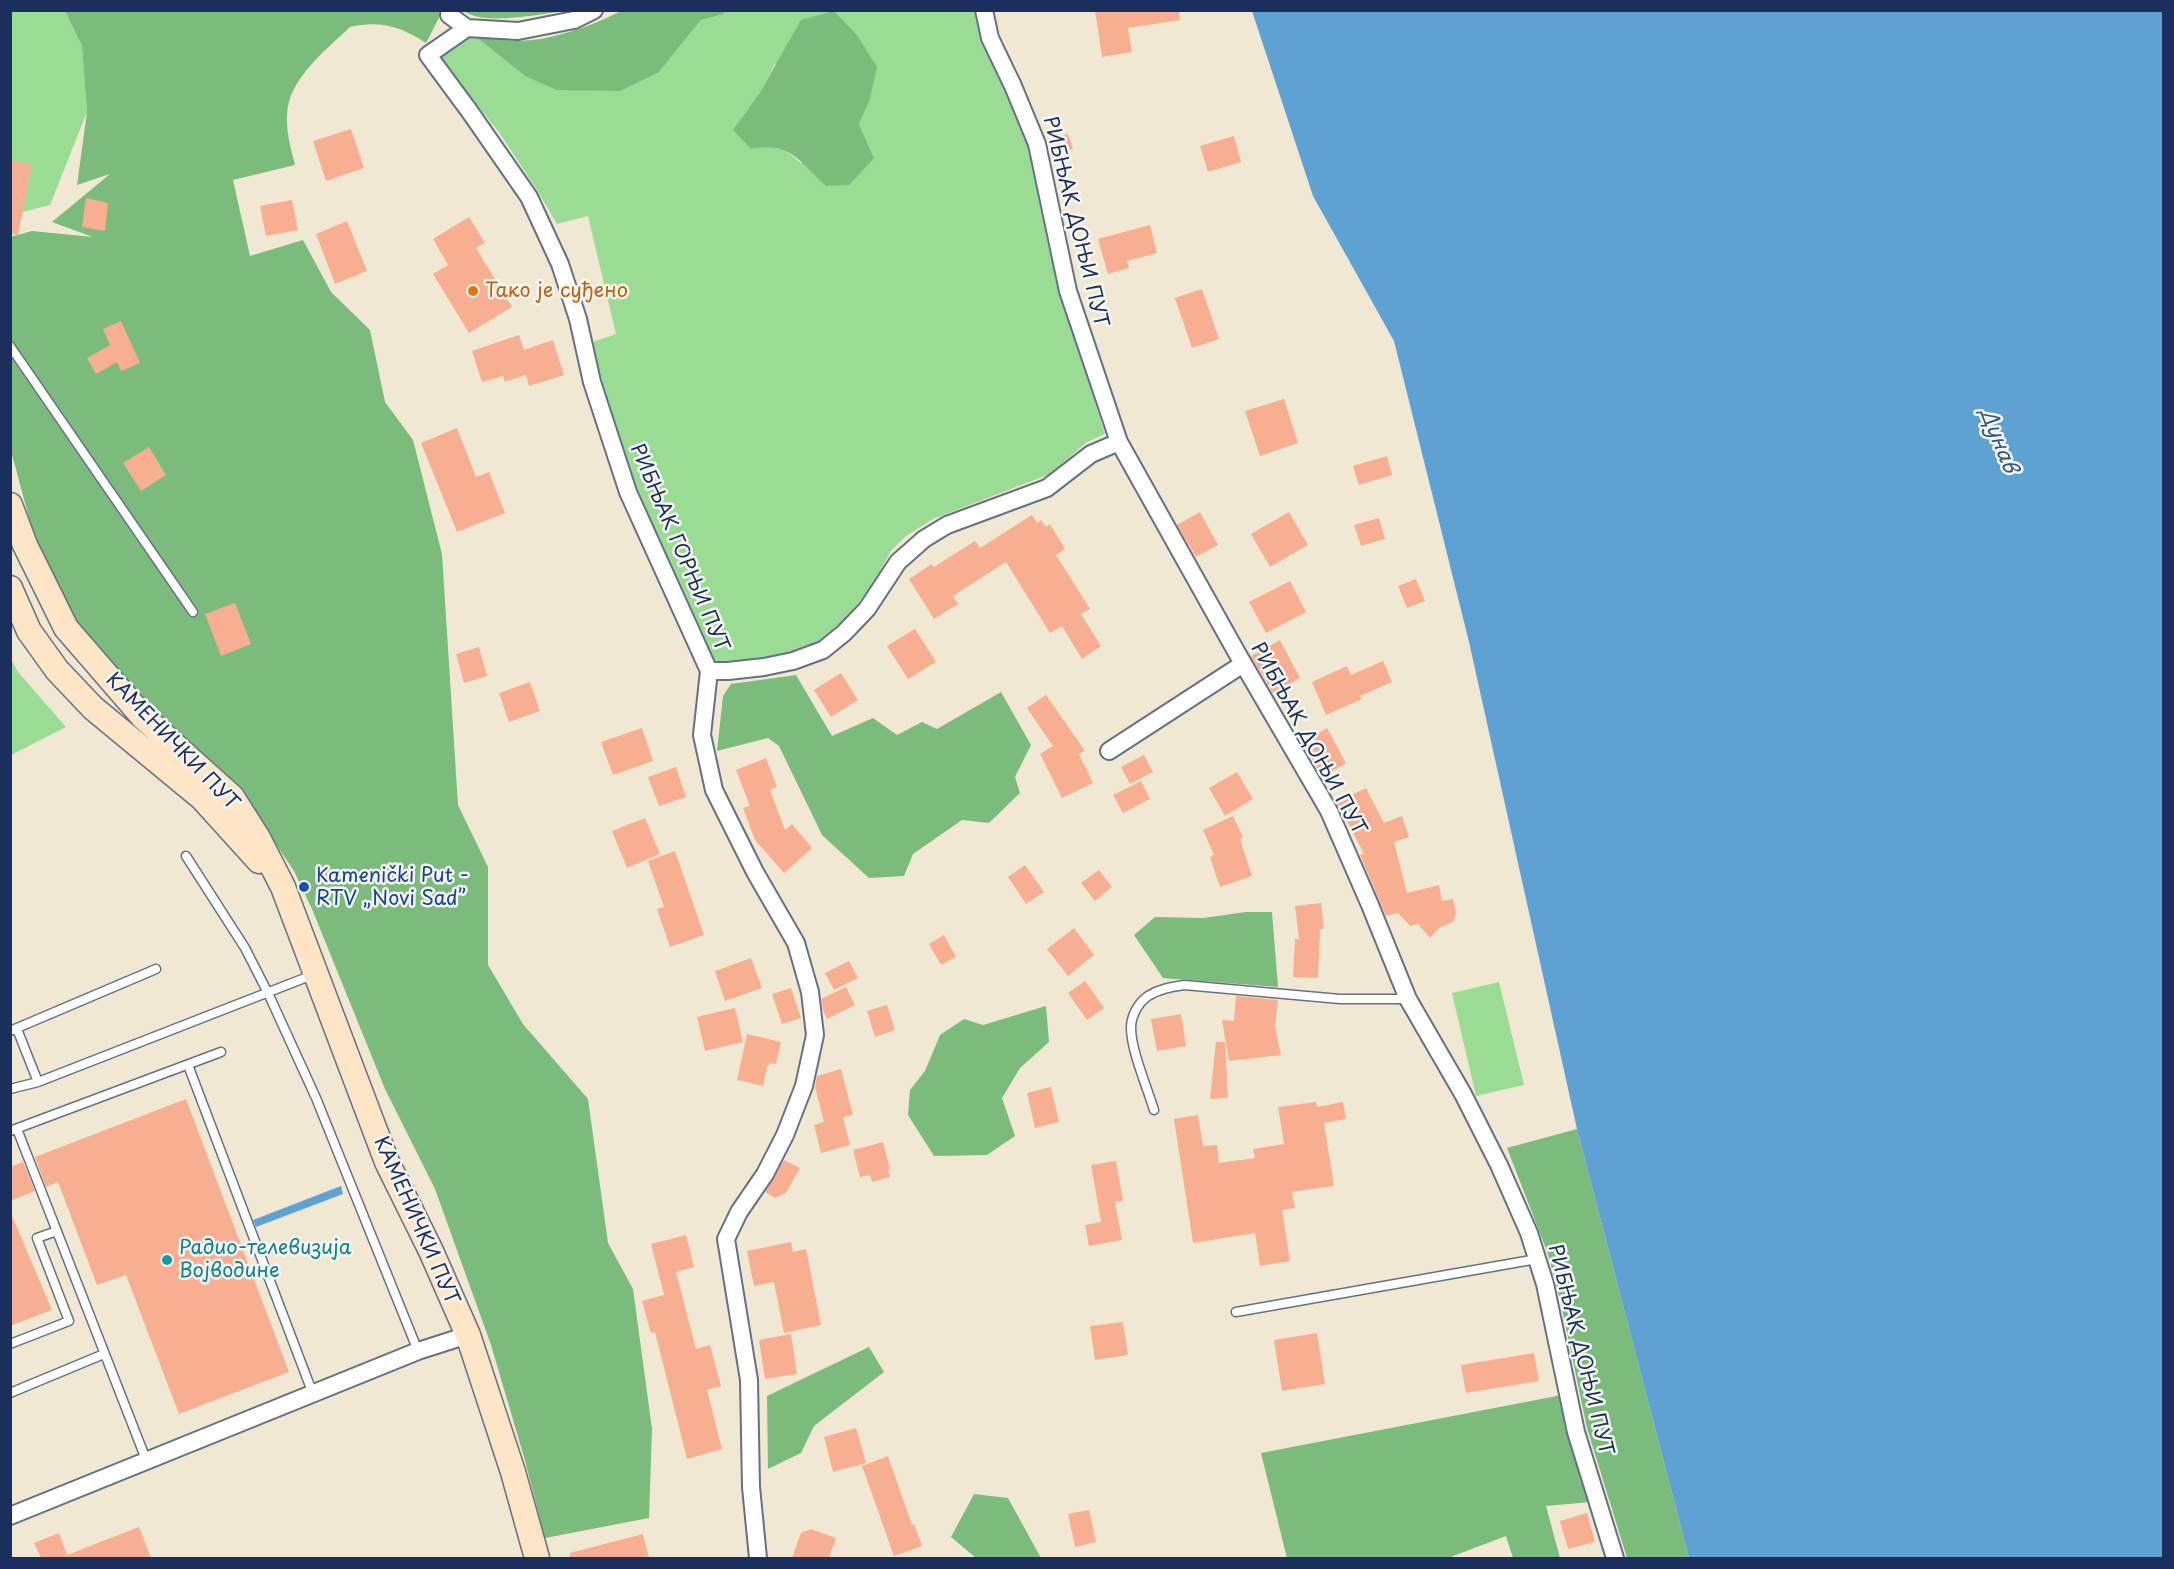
<!DOCTYPE html>
<meta charset="utf-8">
<style>
body{margin:0}
#map{position:relative;width:2174px;height:1569px;overflow:hidden;background:#f0e8d2;font-family:"Playpen Sans",sans-serif}
canvas{display:block}
.frame{position:absolute;inset:0;border:12px solid #1b2f5e;pointer-events:none}
</style>
<div id="map">
<canvas width="2174" height="1569"></canvas>
<div class="frame"></div>
</div>
<script>
const ctx = document.querySelector('canvas').getContext('2d');
ctx.lineJoin = 'round';
function paint(path, color) { ctx.fillStyle = color; ctx.fill(path, 'evenodd'); }
function stroke(path, color, width, dash) { ctx.strokeStyle = color; ctx.lineWidth = width; ctx.lineCap = dash ? 'butt' : 'round'; ctx.setLineDash(dash || []); ctx.stroke(path); }
function write(font, color, halo, rows, align = 'center') {
  ctx.font = font + ' "Playpen Sans",sans-serif'; ctx.lineWidth = 5; ctx.setLineDash([]); ctx.textBaseline = 'middle'; ctx.strokeStyle = halo; ctx.fillStyle = color; for (const [text, x, y, turn = 0] of rows) {
    ctx.save(); ctx.translate(x, y); ctx.rotate((+turn || 0) * Math.PI / 180); ctx.textAlign = isNaN(turn) ? turn : align; if (halo) ctx.strokeText(text, 0, 0); ctx.fillText(text, 0, 0); ctx.restore();
  }
}
const green = new Path2D(`
 M11 11H65L82 46 87 112 50 205 11 215Z
 M725 11H977L1024 123 1039 181 1056 281 1105 434 1087 442 1050 474 933 519 906 536 891 551 877 577 860 601 839 625 820 642 799 650 772 657 726 664 713 663 638 494 613 426 590 343 616 334 588 216 557 224 537 190 499 132 443 64 441 57C451 45 461 38 476 37L525 76 659 72 701 20 724 14ZM775 64 869 102 859 124 874 158 801 163C782 147 776 144 751 149L759 94Z
 M10 657 18 672 66 727 11 755Z
 M1499 982 1524 1085 1476 1096 1452 993Z`);
const forest = new Path2D(`
 M65 11H439L441 14 426 43C401 26 379 20 350 27 326 50 288 79 287 115 286 132 291 149 295 165L233 180 250 256 303 240 331 292 370 330 385 402 413 440 442 554 458 805 488 867V965L523 1024 588 1099 608 1243 633 1289 652 1429 649 1518 545 1538 524 1457 491 1345 435 1189 385 1089 312 909 294 871 241 793 214 772 74 634 39 555 11 451 10 237 32 231 93 237 52 222 110 174 77 185 87 112 82 46Z
 M464 11H564C541 14 483 26 464 11Z
 M621 11H725L724 14 701 20 659 72 620 91 557 90 525 76 476 37C494 39 513 42 532 40 557 38 599 23 621 11Z
 M834 11 857 35 877 67 869 102 859 124 874 158 849 185 826 186C799 161 790 141 751 149L733 130 759 94 801 20Z
 M796 675 832 736 873 718 897 735 922 722 937 729 1001 692 1031 745 1015 777 1020 793 989 823 962 820 913 854 904 876 869 878 822 835 779 746 768 738 717 751 723 696 731 684Z
 M1246 912H1272L1278 987 1163 978 1134 935 1155 917 1203 918Z
 M1046 1006 1049 1042 1020 1068 1002 1098 1015 1136 987 1155 934 1156 908 1115 910 1090 925 1071 940 1035 964 1019 983 1025Z
 M1577 1129 1689 1558H1627L1587 1428 1560 1299 1548 1254 1507 1148Z
 M869 1347 884 1372 814 1426 801 1453 768 1469 767 1396Z
 M1562 1395 1591 1502 1546 1506 1560 1558H1513L1506 1536 1448 1558H1287L1261 1453Z
 M974 1494 1008 1498 1041 1558H976L951 1537Z`);
const water = new Path2D(`
 M1252 11H2163V1558H1689L1577 1129 1469 642 1394 341 1313 196Z
 M341 1186 343 1194 256 1227 253 1220Z`);
const building = new Path2D(`
 M1095 10H1179L1180 20 1128 28 1132 52 1102 57Z
 M351 129 364 168 326 181 313 141Z
 M1068 134 1073 149 1056 155 1051 139Z
 M1234 136 1241 162 1208 172 1200 146Z
 M10 160 32 165 18 235 10 234Z
 M86 198 108 203 105 231 82 227Z
 M292 200 298 230 266 236 260 206Z
 M469 217 485 243 476 248 512 307 469 333 433 274 448 265 433 239Z
 M347 221 367 271 335 284 316 234Z
 M1150 225 1157 253 1127 261 1129 268 1108 274 1098 239Z
 M1202 289 1219 339 1192 348 1175 298Z
 M121 321 140 363 121 371 117 362 96 374 87 358 110 345 103 329Z
 M519 335 524 350 553 340 564 375 529 386 526 375 505 382 503 376 482 382 472 351Z
 M1284 399 1298 443 1260 456 1245 411Z
 M457 428 476 477 489 472 505 513 457 532 421 443Z
 M149 447 166 475 141 491 123 463Z
 M1387 456 1392 475 1359 485 1353 466Z
 M1200 512 1218 545 1196 557 1177 525Z
 M1289 512 1308 545 1270 567 1251 534Z
 M1032 515 1037 523 1041 520 1046 527 1050 524 1065 549 1056 555 1090 609 1081 614 1101 646 1082 659 1062 626 1050 633 1006 562 953 596 958 604 934 619 909 579 932 564 934 567 975 541 980 548Z
 M1379 518 1385 539 1361 546 1354 525Z
 M1416 579 1425 601 1407 608 1398 586Z
 M1290 581 1306 612 1266 633 1249 602Z
 M235 603 251 644 221 656 205 614Z
 M915 629 936 662 908 679 887 646Z
 M1280 640 1300 678 1273 693 1251 656Z
 M479 647 487 676 464 683 456 654Z
 M1383 661 1392 682 1360 696 1362 699 1326 715 1312 682 1347 666 1351 675Z
 M841 673 858 700 831 717 814 690Z
 M530 682 540 711 509 722 499 693Z
 M1046 695 1085 751 1079 754 1093 783 1062 798 1040 754 1053 746 1027 708Z
 M642 728 653 761 613 775 601 742Z
 M1327 728 1346 763 1322 777 1302 742Z
 M1144 755 1153 772 1130 784 1121 767Z
 M766 758 777 787 770 790 785 830 792 824 812 848 784 873 755 840 743 808 750 806 736 770Z
 M676 767 686 797 659 806 648 777Z
 M1237 772 1253 799 1225 816 1209 788Z
 M1141 781 1150 799 1123 813 1113 795Z
 M1366 788 1384 823 1402 816 1409 837 1394 842 1407 893 1439 885 1442 901 1453 899 1456 913 1453 922 1439 928 1430 938 1418 924 1410 926 1398 913 1386 916 1360 855 1364 854 1337 802Z
 M1233 816 1243 837 1240 839 1252 876 1220 887 1210 857 1214 855 1203 830Z
 M645 818 660 854 627 868 612 831Z
 M675 851 704 935 670 947 657 909 664 907 648 861Z
 M1025 865 1044 892 1026 904 1008 877Z
 M1099 870 1112 887 1095 901 1081 883Z
 M1321 903 1324 929H1320L1318 978 1293 977 1295 939H1299L1295 906Z
 M1074 928 1094 955 1068 976 1047 949Z
 M944 935 956 957 941 965 929 944Z
 M751 958 762 988 725 1001 715 971Z
 M849 961 858 978 834 990 825 973Z
 M1085 981 1104 1008 1087 1020 1068 993Z
 M846 987 855 1005 827 1019 823 1010 821 999Z
 M791 988 801 1018 782 1024 772 994Z
 M1236 996 1278 1000 1275 1026 1281 1055 1229 1061 1222 1020 1234 1021Z
 M887 1005 895 1030 875 1037 867 1011Z
 M735 1008 743 1042 705 1051 697 1017Z
 M1181 1014 1186 1046 1157 1051 1151 1019Z
 M747 1034 781 1042 776 1064 770 1063 767 1067 763 1086 737 1080Z
 M1216 1042H1225L1228 1098 1210 1099Z
 M841 1069 853 1115 843 1117 850 1145 821 1153 814 1125 824 1122 815 1087 817 1076Z
 M1051 1087 1059 1122 1035 1128 1027 1093Z
 M186 1099 289 1372 179 1414 126 1275 97 1285 58 1182 46 1187 35 1157Z
 M1316 1102 1317 1107 1343 1102 1346 1119 1324 1123 1334 1186 1292 1192 1295 1208 1282 1210 1290 1261 1260 1266 1255 1233 1193 1243 1174 1119 1198 1115 1203 1146 1217 1145 1219 1163 1255 1158 1253 1149 1284 1144 1278 1107Z
 M883 1142 890 1169 888 1170 890 1177 872 1182 870 1175 860 1177 853 1150Z
 M784 1160 800 1168 786 1193 775 1198 765 1192Z
 M1116 1161 1123 1201 1115 1202 1122 1240 1089 1246 1085 1225 1101 1222 1091 1165Z
 M23 1162 35 1191 10 1201V1167Z
 M10 1211 52 1310 10 1326Z
 M686 1235 694 1267 676 1272 696 1349 710 1345 721 1386 707 1390 722 1449 687 1459 655 1332 651 1333 642 1301 664 1295 651 1244Z
 M791 1242 793 1252 806 1249 821 1325 784 1333 774 1282 754 1286 747 1251Z
 M1123 1322 1128 1355 1095 1360 1090 1326Z
 M1317 1333 1325 1384 1282 1391 1274 1340Z
 M791 1334 797 1374 765 1379 759 1340Z
 M1534 1353 1539 1381 1466 1393 1461 1365Z
 M856 1428 866 1463 833 1472 824 1437Z
 M888 1456 912 1525 914 1524 922 1546 894 1556 862 1466Z
 M1089 1510 1096 1542 1075 1547 1068 1514Z
 M1587 1513 1595 1542 1568 1549 1560 1521Z
 M139 1527 151 1558H41L34 1543 59 1533 67 1555Z
 M811 1529 836 1538 829 1558H792L801 1533Z
 M643 1534 649 1558H570V1553Z`);
const service = new Path2D(`
 M10 346 193 612
 M186 856 245 948 268 993 316 1098 418 1351
 M17 1029 38 1082
 M10 1031 156 969
 M188 1065 313 1394
 M10 1089 38 1082 315 974
 M1154 1110C1147 1087 1131 1050 1131 1028 1131 1016 1138 1003 1148 996 1159 989 1171 987 1184 985L1340 999H1408
 M17 1129 147 1462
 M10 1131 221 1052
 M1236 1312 1537 1259
 M10 1344 69 1321 37 1238 57 1231
 M10 1393 104 1354`);
const minor = new Path2D(`
 M984 10 990 38 1013 86 1037 144 1068 291 1119 442 1237 653 1329 811 1370 905 1408 999 1463 1094 1499 1165 1529 1233 1545 1284 1576 1432 1615 1558
 M449 15 467 28 518 31 574 20 594 10
 M467 28 428 55 470 112 529 197 560 264 578 319 592 382 628 492 709 671 702 735 714 790 755 872 796 943 810 992 815 1035 804 1086 785 1135 765 1174 739 1212 726 1239 749 1380 751 1487 758 1558
 M709 671H728L764 667 793 661 823 650 844 633 867 609 898 562 924 539 947 525 1047 488 1091 454 1119 442
 M1109 751 1243 664
 M10 1516 418 1351 468 1335`);
const secondary = new Path2D(`
 M10 505 25 545 66 628 143 717 232 797 258 838 283 887 387 1162 431 1251 468 1335 513 1472 537 1558
 M10 588 29 631 57 670 93 708 202 798 259 861`);
const markers = [
 [473,291,6,"#e8710a"],
 [304,887,6,"#1a4fb4"],
 [167,1260,6,"#0f9aa8"]
];
const streetNames = [
 ["РИБЊАК ДОЊИ ПУТ",1075,222,76],
 ["РИБЊАК ГОРЊИ ПУТ",679,548,67],
 ["РИБЊАК ДОЊИ ПУТ",1308,739,61],
 ["КАМЕНИЧКИ ПУТ",172,742,46],
 ["КАМЕНИЧКИ ПУТ",416,1221,66],
 ["РИБЊАК ДОЊИ ПУТ",1580,1350,76]
];
const foodNames = [
 ["Тако је суђено",485,291]
];
const transitNames = [
 ["Kamenički Put -",316,876],
 ["RTV „Novi Sad”",316,899]
];
const cultureNames = [
 ["Радио-телевизија",179,1248],
 ["Војводине",179,1271]
];
const waterNames = [
 ["Дунав",1998,441,68]
];
paint(green, '#9adc93');
paint(forest, '#7bbc7d');
paint(water, '#5da2d2');
paint(building, '#f8ae91');
stroke(service, '#667087', 11);
stroke(minor, '#667087', 20);
stroke(secondary, '#667087', 27);
stroke(service, '#fff', 8);
stroke(minor, '#fff', 16);
stroke(secondary, '#fde5c5', 24);
for (const [x, y, r, color] of markers) { const dot = new Path2D(); dot.arc(x, y, r, 0, 2 * Math.PI); ctx.fillStyle = color; ctx.fill(dot); stroke(dot, '#f6f6f2', 2); }
write('20px', '#1b2f5e', '#f6f6f2', streetNames);
write('20px', '#c56008', '#f6f6f2', foodNames, 'left');
write('20px', '#164399', '#f6f6f2', transitNames, 'left');
write('20px', '#0d838f', '#f6f6f2', cultureNames, 'left');
write('italic 21px', '#325787', '#f6f6f2', waterNames);
</script>
